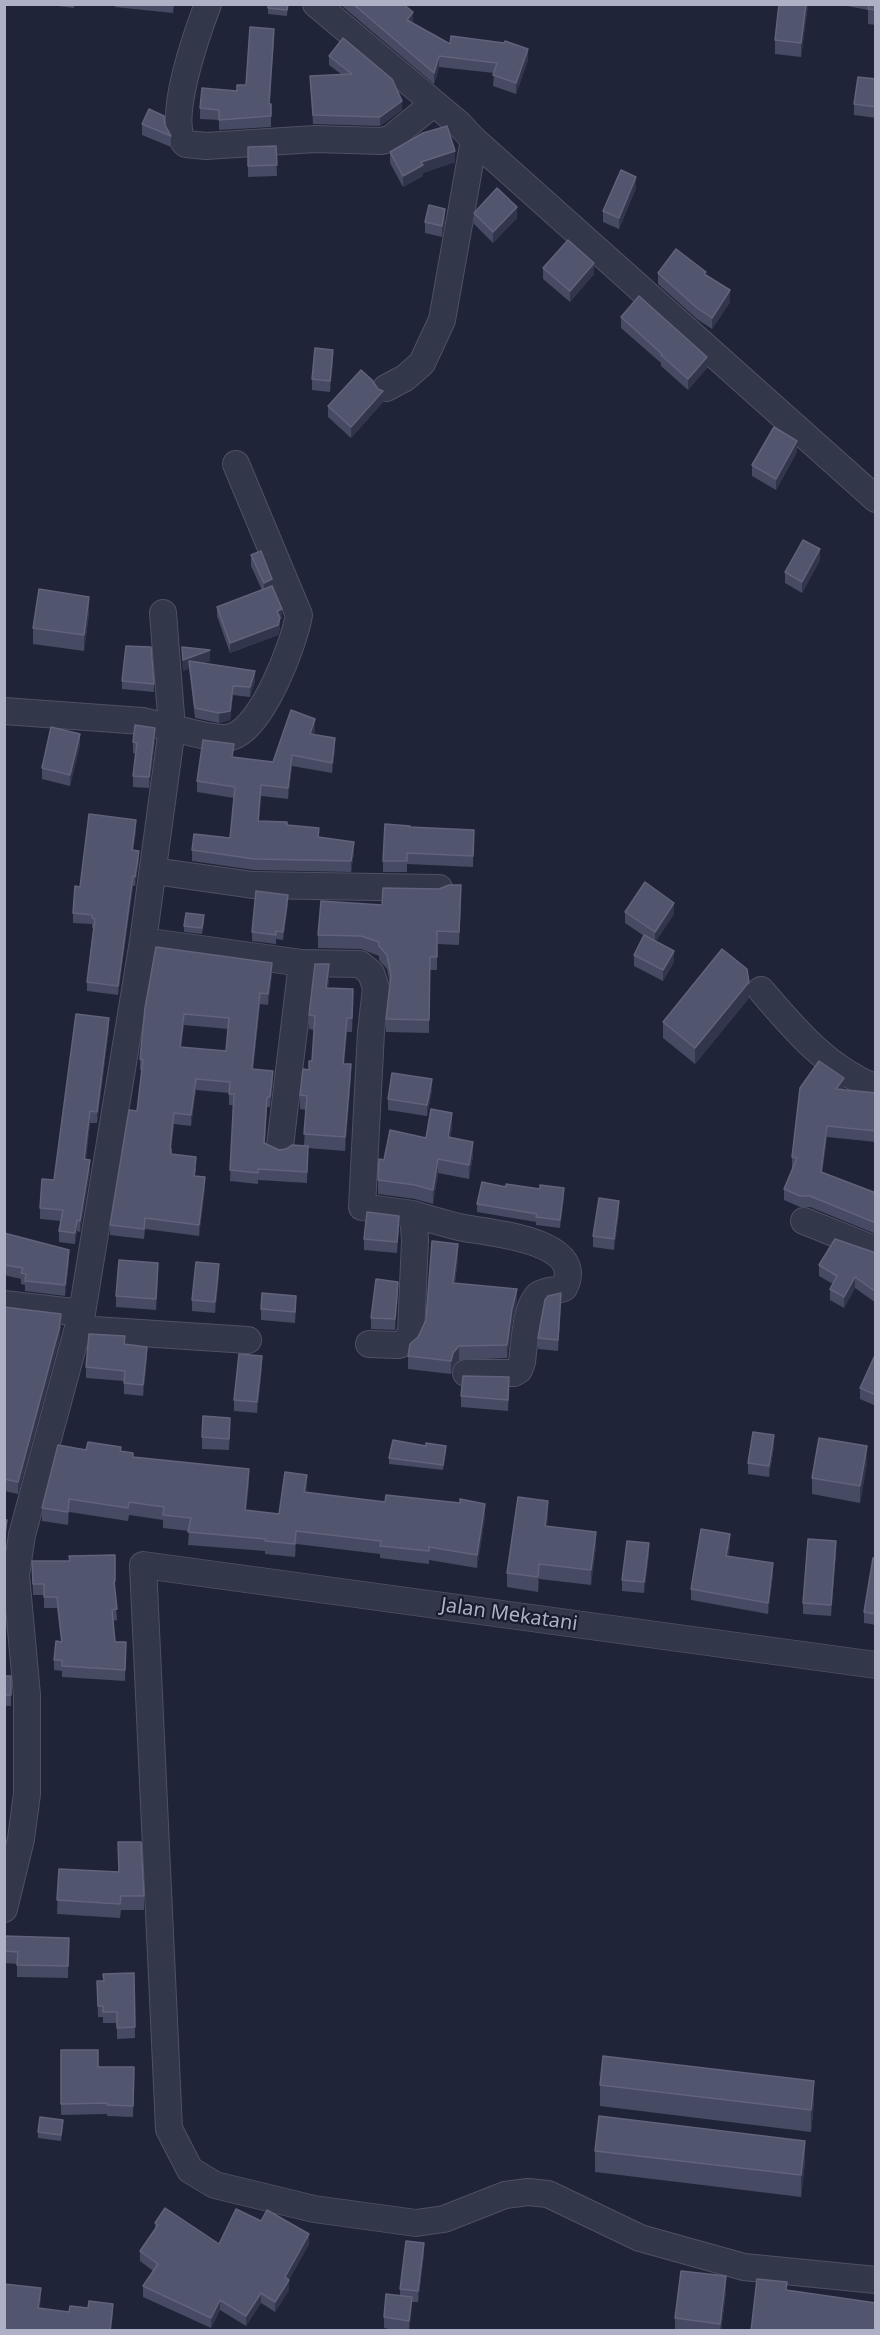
<!DOCTYPE html>
<style>
body{margin:0}
#map{position:relative;width:880px;height:2335px;overflow:hidden;background:#202439;font-family:"Noto Sans",sans-serif}
canvas{display:block}
.frame{position:absolute;inset:0;border:6px solid #aeb1c6;pointer-events:none}
</style>
<div id="map">
<canvas width="880" height="2335"></canvas>
<div class="frame"></div>
</div>
<script>
const ctx = document.querySelector('canvas').getContext('2d');
ctx.lineJoin = 'round';
function stroke(path, color, width, dash) { ctx.strokeStyle = color; ctx.lineWidth = width; ctx.lineCap = dash ? 'butt' : 'round'; ctx.setLineDash(dash || []); ctx.stroke(path); }
function paint(path, color) { ctx.fillStyle = color; ctx.fill(path, 'evenodd'); }
function write(font, color, halo, rows, align = 'center') {
  ctx.font = font + ' "Noto Sans",sans-serif'; ctx.lineWidth = 4.5; ctx.setLineDash([]); ctx.textBaseline = 'middle'; ctx.strokeStyle = halo; ctx.fillStyle = color; for (const [text, x, y, turn = 0] of rows) {
    ctx.save(); ctx.translate(x, y); ctx.rotate((+turn || 0) * Math.PI / 180); ctx.textAlign = isNaN(turn) ? turn : align; if (halo) ctx.strokeText(text, 0, 0); ctx.fillText(text, 0, 0); ctx.restore();
  }
}
const minor = new Path2D(`
 M208 4C199 28 163 127 186 144L206 146 315 139 381 141 390 139 433 104
 M316 4 459 124 474 140 876 499
 M386 388 405 378 422 363 442 320 474 140
 M163 613 172 728C188 731 216 741 231 737 262 729 294 644 299 615L236 464
 M4 711 142 721 172 728 143 941 82 1313 22 1535 16 1575 27 1695V1794L21 1839 4 1909
 M154 871 253 885 439 888
 M143 941 302 963 360 964 371 973 376 988 371 1032 362 1207 413 1214 415 1240 411 1332 405 1343 398 1345 369 1344
 M761 990C795 1030 827 1068 876 1088
 M280 1146 302 963
 M413 1214C428 1219 444 1223 459 1227 486 1233 589 1239 564 1288 556 1291 547 1290 540 1294 526 1301 524 1347 522 1362L519 1370 514 1373H466
 M804 1221 876 1250
 M4 1304 82 1313
 M79 1329 248 1340
 M876 1665 143 1565 169 2129 190 2170 215 2185 314 2209 416 2223 444 2219 505 2195 528 2192 548 2194 640 2238 744 2267 876 2280`);
const wall = new Path2D(`
 M42 4H75L74 8Z
 M115 4H174L173 13 115 7Z
 M268 4H288L287 16 268 14Z
 M342 4H403L413 23 450 44 528 60 516 94 493 86 494 73 439 67 434 84 342 6Z
 M808 4 801 57 775 54V40Z
 M837 4H876V25L868 24V10Z
 M274 39 269 104H271V127L219 130V120L200 119V108L237 91 246 85Z
 M329 56 402 110 380 126 313 124 310 76 341 74 329 65Z
 M876 79V118L854 115V104Z
 M142 124 165 125 171 136V147L142 135Z
 M276 146 277 176 248 177V147Z
 M390 152 455 162 423 173V176L403 187 390 163Z
 M636 188 619 229 603 222V211Z
 M474 213 517 218 493 243 474 224Z
 M445 220 442 237 425 233V222Z
 M543 268 594 274 570 302 543 279Z
 M658 273 730 302 712 329 697 319 658 284Z
 M621 317 707 368 688 390 661 366V363L621 328Z
 M333 361 330 392 312 390V379Z
 M383 402 351 438 328 417V406Z
 M797 452 776 490 752 476V465Z
 M251 555 272 586 282 619H280V628L278 635 230 653 217 616V607L262 590 251 566Z
 M820 560 802 593 785 583V572Z
 M89 613 84 651 33 644V628Z
 M182 647 210 661 204 663 255 681 250 697 233 695 230 720 219 723 195 718 189 668 183 671Z
 M122 681 154 684V692L122 689Z
 M315 730 314 734 335 749 332 773 292 766 288 799 261 796 259 821 287 825 319 837 354 853 351 872 254 870 192 861V850L230 838 234 798 197 792V781L233 757 273 762Z
 M155 740 149 788 133 787V776L136 754 133 753V742Z
 M80 745 70 786 42 779V768Z
 M409 827 474 830 473 867 407 864V872H383V861Z
 M136 830 133 851 139 861 135 886H133L118 995 87 991V982L93 928H92V924L73 923V913L80 887Z
 M461 899 459 945 437 944V970H430L429 1033 386 1032V1019L390 985 387 969 379 960V956L361 949 318 948V935L382 905Z
 M288 904 283 940 276 939V944L252 941V932Z
 M625 912 674 914 656 941 674 962 663 981 634 966V955L644 936 625 923Z
 M204 921 202 934 184 932V926Z
 M272 974 268 1005 260 1004 253 1069 273 1081 270 1107H267L265 1143 279 1150 304 1145 306 1110 300 1109V1095L312 1061 314 1030 309 1029V1015L329 978 328 988 353 1003 352 1032H347L344 1064 351 1078 345 1151 308 1148 307 1183 258 1180V1184L230 1181 233 1105H229V1093L196 1090 191 1126 174 1124 171 1149V1155L196 1168 195 1176 205 1188 199 1236 145 1229 144 1239 110 1235V1225L137 1111 142 1070H140V1059L145 1008ZM184 1025 228 1029 226 1051 181 1047Z
 M749 998 695 1064 663 1038V1022Z
 M109 1029 97 1123H90L86 1159 90 1171 80 1232 77 1231 75 1244 59 1242V1231L61 1221 40 1219V1208L54 1180Z
 M844 1089 843 1090 876 1093V1142L827 1137 822 1172 876 1193V1234L810 1207H800L784 1200V1189L793 1168H792V1157Z
 M432 1090 427 1116 388 1110V1099Z
 M452 1127 450 1138 473 1156 469 1179 438 1173 433 1204 415 1199 378 1194V1180L384 1160 426 1138Z
 M506 1187 564 1197 560 1228 536 1225V1222L477 1212V1204Z
 M619 1212 614 1250 593 1247V1236Z
 M399 1227 397 1253 364 1250V1239Z
 M4 1233 69 1261 65 1296 25 1291V1285L21 1284V1279L4 1275Z
 M876 1253V1303L855 1288 844 1308 830 1300V1289L833 1284 819 1276V1265Z
 M458 1258 455 1283 517 1302 512 1323 507 1358 459 1360 453 1366 451 1374 408 1369V1356Z
 M158 1274 156 1310 116 1307V1296Z
 M219 1275 215 1313 192 1311V1300Z
 M398 1293 395 1330 371 1329V1318Z
 M561 1304 558 1351 538 1349V1338Z
 M4 1307 61 1326 59 1341 18 1494 4 1491Z
 M296 1307 295 1323 261 1320V1309Z
 M125 1344 147 1358 143 1396 124 1394V1381L86 1378V1367Z
 M876 1353V1406L860 1399V1388Z
 M262 1367 257 1413 234 1411V1400Z
 M509 1388 508 1411 461 1407V1396Z
 M230 1429 229 1450 202 1449V1437Z
 M426 1446 446 1451 443 1470 389 1464V1458Z
 M774 1446 769 1477 748 1474V1463Z
 M121 1451 133 1457 249 1482 246 1510 279 1514 307 1488 306 1493 485 1517 477 1568 429 1560V1564L380 1558V1554L296 1544 295 1557 265 1554V1551L188 1545 189 1531 163 1528V1520L129 1515 128 1521 69 1512 68 1525 42 1521V1508Z
 M867 1463 860 1503 812 1494V1478Z
 M548 1516 547 1526 596 1546 591 1585 539 1579 538 1592 507 1587V1573Z
 M730 1545 728 1557 773 1574 768 1614 691 1600V1589Z
 M836 1552 831 1616 803 1614V1603Z
 M649 1554 644 1593 622 1591V1580Z
 M115 1555V1592L117 1620 113 1621 115 1642 126 1653 125 1681 62 1677V1671L54 1670V1660L61 1642 57 1608H44V1595H33L32 1561H70Z
 M876 1558V1625L864 1623V1612Z
 M4 1676H11V1706H4Z
 M59 1869 144 1896V1910H121L120 1918 57 1914Z
 M4 1936 69 1938 68 1978 17 1977V1964L4 1963Z
 M134 1973 135 2038 117 2039V2023H103V2017H98L97 1981H103Z
 M61 2050 98 2067H134L133 2117 107 2116V2114L61 2115Z
 M600 2085 814 2102 811 2132 600 2106Z
 M63 2125 61 2141 38 2138V2132Z
 M595 2151 805 2162 801 2197 595 2172Z
 M155 2223 219 2244H309L289 2280V2290L275 2312 261 2303 246 2326 220 2310 211 2328 143 2297V2286L153 2271 140 2261V2251L155 2230Z
 M424 2254 418 2302H412L409 2331H399L384 2328V2317L400 2295V2289Z
 M726 2292 721 2331H675V2318Z`);
const shadedWall = new Path2D(`
 M806 4H808L801 57V43Z
 M413 12V23L407 20Z
 M274 29V39L269 114V104Z
 M528 49V60L516 94V83Z
 M439 56V67L434 84V73Z
 M402 101V110L380 126V117Z
 M455 151V162L423 173V176L403 187V176L421 162Z
 M636 177V188L619 229V218Z
 M517 207V218L493 243V232Z
 M445 209V220L442 237V226Z
 M594 263V274L570 302V291Z
 M730 290V302L712 329V318Z
 M333 350V361L330 392V381Z
 M707 357V368L688 390V379Z
 M383 391V402L351 438V427Z
 M797 441V452L776 490V479Z
 M820 549V560L802 593V582Z
 M272 579V590L264 594V583Z
 M89 597V613L84 651V635Z
 M282 609V619H280V628L278 635 230 653V643L277 611Z
 M210 650V661L190 668 189 661V668L183 671V660Z
 M255 671V681L250 697V687Z
 M233 686V695L230 720 219 723V713Z
 M315 719V730L310 744V734Z
 M155 728V740L149 788V777Z
 M80 734V745L70 786V775Z
 M335 738V749L332 773V763Z
 M292 755V766L288 799V788Z
 M261 785V796L258 832V821Z
 M136 820V830L132 860V850Z
 M354 842V853L351 872V861Z
 M139 851V861L135 886V877Z
 M133 876V886L118 995V986Z
 M288 895V904L283 940V932Z
 M674 903V914L655 943V932Z
 M674 951V962L663 981V970Z
 M272 963V974L268 1005V994Z
 M329 964V978L326 1002V988Z
 M749 982V998L695 1064V1048Z
 M353 989V1003L352 1032V1018Z
 M260 993V1004L252 1080V1069Z
 M184 1014V1025L180 1058V1047Z
 M109 1018V1029L97 1123V1112Z
 M347 1018V1032L343 1078V1064Z
 M351 1064V1078L345 1151V1137Z
 M273 1071V1081L270 1107V1097Z
 M844 1078V1089L836 1100V1089Z
 M196 1079V1090L191 1126V1115Z
 M432 1079V1090L427 1116V1105Z
 M90 1111V1123L84 1170V1159Z
 M174 1113V1124L170 1160V1149Z
 M452 1113V1127L448 1151V1137Z
 M827 1126V1137L821 1183V1172Z
 M473 1142V1156L469 1179V1165Z
 M438 1159V1173L433 1204V1190Z
 M90 1160V1171L80 1232V1221Z
 M205 1177V1188L199 1236V1225Z
 M564 1188V1197L560 1228V1220Z
 M619 1201V1212L614 1250V1239Z
 M77 1220V1231L75 1244V1233Z
 M458 1244V1258L453 1297V1283Z
 M69 1250V1261L65 1296V1285Z
 M158 1263V1274L156 1310V1299Z
 M219 1264V1275L215 1313V1302Z
 M855 1277V1288L844 1308V1297Z
 M398 1282V1293L395 1330V1319Z
 M517 1289V1302L512 1323 507 1358V1345L512 1309Z
 M561 1293V1304L558 1351V1340Z
 M61 1314 59 1341 18 1494V1482Z
 M459 1346V1360L453 1366 451 1374V1361L453 1353Z
 M147 1347V1358L143 1396V1385Z
 M262 1356V1367L257 1413V1402Z
 M774 1435V1446L769 1477V1466Z
 M867 1446V1463L860 1503V1486Z
 M249 1469V1482L245 1523V1510Z
 M307 1475V1488L304 1505V1492Z
 M69 1499V1512L68 1525V1512Z
 M548 1501V1516L545 1540V1526Z
 M485 1504V1517L477 1568V1555Z
 M7 1520V1531L4 1551V1540Z
 M296 1531V1544L295 1557V1544Z
 M596 1532V1546L591 1585V1570Z
 M730 1534V1545L726 1567V1556Z
 M836 1541V1552L831 1616V1605Z
 M649 1543V1554L644 1593V1582Z
 M773 1563V1574L768 1614V1603Z
 M539 1564V1579L538 1592V1577Z
 M814 2081V2102L811 2132V2110Z
 M805 2141V2162L801 2197V2175Z
 M309 2234V2244L289 2280V2290L275 2312V2302L285 2277Z
 M424 2243V2254L418 2302V2291Z
 M726 2276V2292L721 2331H720Z
 M41 2288V2300L38 2320V2308Z
 M261 2293V2303L246 2326V2316Z
 M412 2297V2308L409 2331V2321Z
 M220 2300V2310L211 2328V2318Z
 M113 2304V2316L111 2331H110Z`);
const building = new Path2D(`
 M268 4H288L287 10 268 8Z
 M353 4H403L413 12 407 20 450 44 451 36 504 43 505 41 528 49 516 83 493 75 497 63 439 56 434 73Z
 M779 4H806L801 43 775 40Z
 M869 4H876V10L868 9Z
 M250 27 274 29 269 104H271V116L219 120V110L200 108 202 88 237 91V85H246Z
 M343 38 392 79 402 101 380 117 313 115 310 76 352 74 329 56Z
 M858 77 876 79V107L854 104Z
 M149 109 164 116 165 125 171 136 142 124Z
 M447 126 455 151 421 162 423 165 403 176 390 152 423 133Z
 M276 146 277 165 248 166V147Z
 M621 170 636 177 619 218 603 211Z
 M497 188 517 207 493 232 474 213Z
 M429 205 445 209 442 226 425 222Z
 M568 240 594 263 570 291 543 268Z
 M676 249 706 272 704 274 730 290 712 318 697 308 658 273Z
 M639 296 707 357 688 379 661 355 662 354 621 317Z
 M315 348 333 350 330 381 312 379Z
 M361 370 372 380 378 389 383 391 351 427 328 406Z
 M774 427 797 441 776 479 752 465Z
 M803 540 820 549 802 582 785 572Z
 M261 551 272 579 264 583 251 555Z
 M272 586 282 609 277 611 280 618 278 625 230 643 217 607Z
 M39 589 89 597 84 635 33 628Z
 M126 646 151 647 154 684 122 681Z
 M182 647 210 650 183 660Z
 M189 661 255 671 250 687 233 686 230 711 219 713 195 708Z
 M291 710 315 719 310 734 335 738 332 763 292 755 288 788 261 785 258 821 287 822V825L319 828 318 837 354 842 351 861 254 859 192 850 194 834 230 838 235 787 197 781 203 740 234 744 232 757 273 762Z
 M135 725 155 728 149 777 133 776 137 743 133 742Z
 M51 727 80 734 70 775 42 768Z
 M89 814 136 820 132 850 139 851 135 877 133 876 118 986 87 982 95 919 92 918V915L73 913 75 886 80 887Z
 M385 824 410 826 409 827 474 830 473 856 407 853V861H383Z
 M645 882 674 903 655 932 625 912Z
 M449 885H461L459 932 437 931V957H430L429 1020 386 1019 391 976 387 955 379 946V942L361 936 318 935 321 901 382 905 383 888 439 889Z
 M256 891 288 895 283 932 276 931V935L252 932Z
 M186 913 204 915 202 928 184 926Z
 M644 935 674 951 663 970 634 955Z
 M156 947 272 963 268 994 260 993 252 1069 273 1071 270 1097H267L264 1143 279 1150 286 1149 292 1145 308 1146 307 1172 258 1169V1173L230 1170 234 1094H229L230 1082 196 1079 191 1115 174 1113 170 1149H171V1154L196 1157 194 1176 205 1177 199 1225 145 1218 144 1229 110 1225 129 1110 137 1111 143 1060 140 1059 145 1008ZM184 1014 229 1018 226 1051 180 1047Z
 M722 949 747 969 749 982 695 1048 663 1022Z
 M315 964H329L326 988 353 989 352 1018H347L343 1064H351L345 1137 304 1134 307 1096 300 1095 303 1069 309 1070V1061H312L315 1016 309 1015Z
 M76 1014 109 1018 97 1112 90 1111 84 1159 90 1160 80 1221 77 1220 75 1233 59 1231 63 1210 40 1208 42 1179 54 1180Z
 M819 1061 844 1078 836 1089 876 1093V1131L827 1126 821 1172 876 1193V1223L810 1196H800L784 1189 797 1158 792 1157 800 1088Z
 M392 1073 432 1079 427 1105 388 1099Z
 M431 1109 452 1113 448 1137 473 1142 469 1165 438 1159 433 1190 415 1185 378 1180 379 1159 384 1160 390 1130 426 1138Z
 M482 1182 506 1187V1184L540 1189V1185L564 1188 560 1220 536 1217 537 1214 477 1204Z
 M599 1198 619 1201 614 1239 593 1236Z
 M367 1212 399 1216 397 1242 364 1239Z
 M4 1233 69 1250 65 1285 25 1281 26 1274 21 1273 23 1268 4 1265Z
 M835 1239 876 1253V1292L855 1277 844 1297 830 1289 837 1276 819 1265Z
 M432 1241 458 1244 453 1283 517 1289 512 1309 507 1345 459 1346 453 1353 451 1361 408 1356 410 1344 418 1337 426 1320Z
 M119 1260 158 1263 156 1299 116 1296Z
 M196 1262 219 1264 215 1302 192 1300Z
 M376 1279 398 1282 395 1319 371 1318Z
 M262 1293 296 1296 295 1312 261 1309Z
 M561 1293 558 1340 538 1338 545 1300 548 1296Z
 M4 1307 61 1314 59 1329 18 1482 4 1479Z
 M89 1334 125 1336 124 1344 147 1347 143 1385 124 1383 125 1371 86 1367Z
 M876 1353V1395L860 1388Z
 M239 1354 262 1356 257 1402 234 1400Z
 M463 1376 509 1377 508 1400 461 1396Z
 M203 1416 230 1418 229 1439 202 1437Z
 M753 1432 774 1435 769 1466 748 1463Z
 M819 1438 867 1446 860 1486 812 1478Z
 M393 1440 426 1446V1443L446 1446 443 1465 389 1458Z
 M88 1442 121 1447 120 1451 133 1453V1457L249 1469 245 1510 279 1514 285 1472 307 1475 304 1492 385 1502 386 1495 460 1503V1499L485 1504 477 1555 429 1547V1551L380 1546 381 1541 296 1531 295 1544 265 1541 266 1539 188 1532 191 1518 163 1515 164 1507 129 1502 128 1508 69 1499 68 1512 42 1508 58 1445 86 1450Z
 M518 1497 548 1501 545 1526 596 1532 591 1570 539 1564 538 1577 507 1573Z
 M4 1520H7L4 1540Z
 M701 1529 730 1534 726 1556 773 1563 768 1603 691 1589Z
 M808 1539 836 1541 831 1605 803 1603Z
 M627 1541 649 1543 644 1582 622 1580Z
 M115 1555V1581H114L117 1609 112 1610 115 1642H126L125 1670 62 1666V1660H54L56 1641 62 1642 57 1597H44V1584H33L32 1561H70L69 1556Z
 M873 1558H876V1614L864 1612Z
 M4 1676H11V1695H4Z
 M118 1842H141L144 1896H121L120 1904 57 1900 59 1869 119 1872Z
 M4 1936 69 1938 68 1966 17 1965 18 1952 4 1951Z
 M134 1973 135 2027 117 2028V2012H103V2006H98L97 1981H104L103 1974Z
 M61 2050H98V2067H134L133 2106 107 2105V2103L61 2104Z
 M603 2056 814 2081 811 2110 600 2085Z
 M599 2116 805 2141 801 2175 595 2151Z
 M40 2117 63 2120 61 2135 38 2132Z
 M165 2208 219 2244 236 2209 261 2221 267 2210 309 2234 285 2277 289 2280 275 2302 261 2293 246 2316 220 2300 211 2318 143 2286 158 2264 140 2251 158 2225 155 2223Z
 M406 2241 424 2243 418 2291 400 2289Z
 M681 2271 726 2276 720 2324 675 2318Z
 M757 2279 787 2282 786 2290 876 2303V2331H751Z
 M4 2284 41 2288 38 2308 69 2312 70 2306 88 2308 89 2301 113 2304 110 2331H4Z
 M386 2294 412 2297 409 2321 384 2317Z`);
const streetNames = [
 ["Jalan Mekatani",509,1615,8]
];
stroke(minor, '#4e5164', 28);
stroke(minor, '#33374a', 26);
paint(wall, '#464a62');
paint(shadedWall, '#32364d');
paint(building, '#51556d');
stroke(building, '#60637b', 1.5);
write('20px', '#aeb1c6', '#191c2e', streetNames);
</script>
